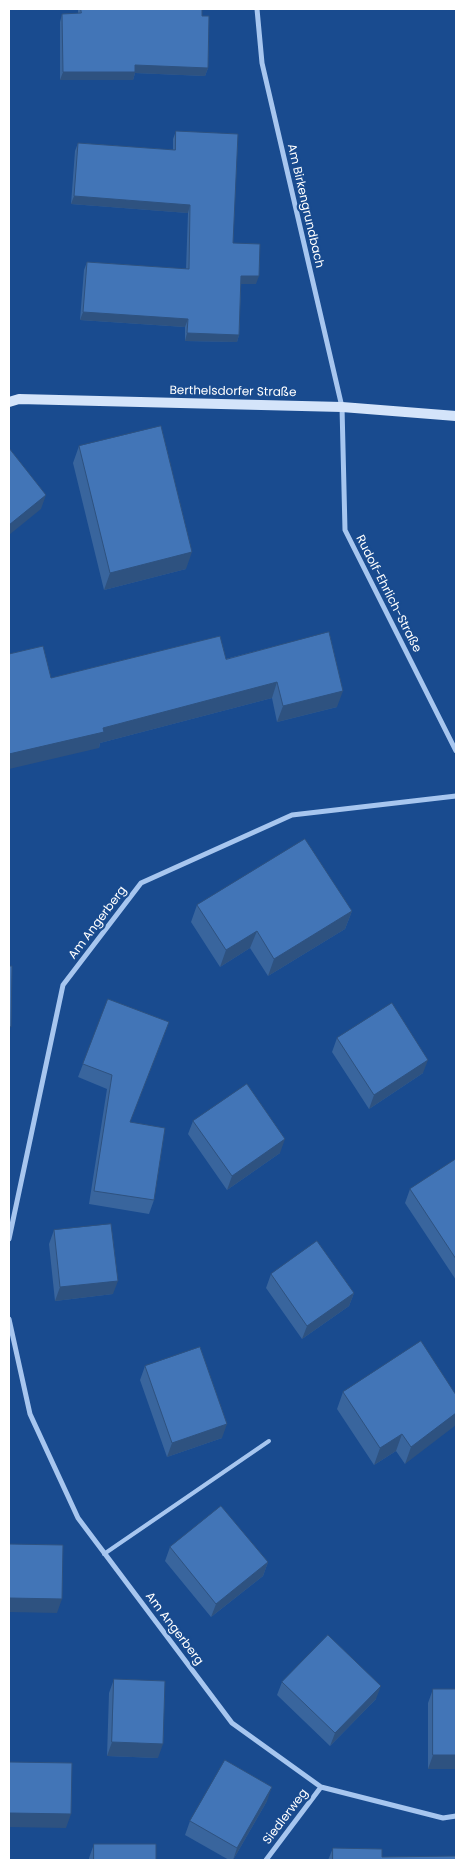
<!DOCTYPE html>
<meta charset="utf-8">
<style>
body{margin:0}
#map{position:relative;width:465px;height:1869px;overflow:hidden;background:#194b8f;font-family:Poppins,sans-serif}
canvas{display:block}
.frame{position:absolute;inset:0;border:10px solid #fff;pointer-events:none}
</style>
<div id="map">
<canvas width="465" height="1869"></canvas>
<div class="frame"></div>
</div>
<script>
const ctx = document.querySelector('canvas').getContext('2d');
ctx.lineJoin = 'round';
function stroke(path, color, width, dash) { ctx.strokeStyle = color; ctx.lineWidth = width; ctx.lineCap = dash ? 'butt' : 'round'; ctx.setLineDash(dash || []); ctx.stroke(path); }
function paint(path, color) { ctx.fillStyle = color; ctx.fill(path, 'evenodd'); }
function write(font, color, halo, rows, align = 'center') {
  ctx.font = font + ' Poppins,sans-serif'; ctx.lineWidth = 4.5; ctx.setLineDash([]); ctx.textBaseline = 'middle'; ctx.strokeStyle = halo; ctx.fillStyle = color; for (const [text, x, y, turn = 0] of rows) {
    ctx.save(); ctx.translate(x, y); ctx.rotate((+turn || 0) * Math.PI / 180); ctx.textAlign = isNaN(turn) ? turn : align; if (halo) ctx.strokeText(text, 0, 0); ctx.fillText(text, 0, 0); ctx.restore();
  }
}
const lane = new Path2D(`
 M104 1554 269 1441`);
const street = new Path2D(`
 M257 9 262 63 342 407 345 530 456 751
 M9 1239 63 985 141 883 292 815 456 796
 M9 1319 30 1414 78 1518 232 1723 321 1787 443 1818 456 1816
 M266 1860 321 1787`);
const secondary = new Path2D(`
 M9 402 19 399 342 407 456 416`);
const wall = new Path2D(`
 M78 9H202V16L208 68 205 76 135 73 133 80H60V22L62 14H78Z
 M176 131 233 243 256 284H241L239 335 237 342 185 341V327L80 320 84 270 87 262 186 269 188 213 71 204 75 151 78 143 173 150V139Z
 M79 446 186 569 104 590 73 463Z
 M226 659 337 707 277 722 272 698 100 743 99 748 51 678Z
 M197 905 352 911 345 929 268 976 250 948 220 967 191 922Z
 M108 999 130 1122 154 1200 149 1214 89 1204 107 1089 78 1077Z
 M337 1038 423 1073 369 1109 332 1052Z
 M193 1121 280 1153 227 1190 188 1134Z
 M456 1159V1280L405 1203 410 1189Z
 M54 1230 113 1294 55 1301 49 1244Z
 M271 1274 354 1293 349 1306 302 1339 266 1288Z
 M145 1366 222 1438 167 1457 140 1380Z
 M343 1392 456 1395 405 1464 396 1451 374 1465 337 1409Z
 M170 1547 268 1562 263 1576 211 1617 165 1561Z
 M114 1679 158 1758 107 1756 109 1693Z
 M282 1682 376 1699 330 1746 277 1695Z
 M433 1689 456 1769H428V1703Z
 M267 1801 233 1860H229L185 1835 190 1821Z
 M94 1844 156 1860H89V1858Z
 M333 1848 382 1857 456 1860H328Z`);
const shadedWall = new Path2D(`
 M135 65 208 68 205 76 135 73 133 80H60L63 72Z
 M74 196 190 205 188 213 71 204Z
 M241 276H259L256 284H238Z
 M83 312 188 319 185 327 80 320Z
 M187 333 239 335 237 342 185 341Z
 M46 495 41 509 9 535V525Z
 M192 552 186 569 104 590 110 573Z
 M277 682 272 698 100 743 99 748 9 769V754L103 728Z
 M343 691 337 707 277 722 283 706Z
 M352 911 345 929 268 976 274 959Z
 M257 931 250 948 220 967 226 950Z
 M428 1060 423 1073 369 1109 374 1095Z
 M285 1139 280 1153 227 1190 232 1176Z
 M118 1281 113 1294 55 1301 60 1287Z
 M354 1293 349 1306 302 1339 307 1326Z
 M456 1413V1425L405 1464 411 1447Z
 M227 1424 222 1438 167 1457 172 1443Z
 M402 1434 396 1451 374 1465 380 1448Z
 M268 1562 263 1576 211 1617 216 1604Z
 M9 1598 62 1599 57 1613 9 1612Z
 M381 1686 376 1699 330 1746 335 1733Z
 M112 1742 163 1744 158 1758 107 1756Z
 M433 1755H456V1769H428Z
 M272 1787 267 1801 233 1860 237 1848Z
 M9 1813 71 1814 66 1828 9 1827Z`);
const building = new Path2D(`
 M81 9H202V16H209L208 68 135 65V72H63L62 14 81 13Z
 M176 131 238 134 233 243 260 244 259 276H241L239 335 187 333 188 319 83 312 87 262 189 269 190 205 74 196 78 143 175 150Z
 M161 426 192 552 110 573 79 446Z
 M9 448 46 495 9 525Z
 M329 632 343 691 283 706 277 682 103 728 104 732 9 754V654L43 646 51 678 220 636 226 659Z
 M305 839 352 911 274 959 257 931 226 950 197 905Z
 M9 966H12L11 1027 9 1026Z
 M108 999 169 1022 130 1122 165 1128 154 1200 94 1191 112 1075 83 1064Z
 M392 1003 428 1060 374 1095 337 1038Z
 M247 1084 285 1139 232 1176 193 1121Z
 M456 1159V1259L410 1189Z
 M111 1224 118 1281 60 1287 54 1230Z
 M317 1241 354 1293 307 1326 271 1274Z
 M421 1341 456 1395V1413L411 1447 402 1434 380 1448 343 1392Z
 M200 1347 227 1424 172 1443 145 1366Z
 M221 1506 268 1562 216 1604 170 1547Z
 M9 1544 63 1545 62 1599 9 1598Z
 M328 1635 381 1686 335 1733 282 1682Z
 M114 1679 165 1681 163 1744 112 1742Z
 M433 1689H456V1755H433Z
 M225 1760 272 1787 237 1848 190 1821Z
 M9 1762 72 1763 71 1814 9 1813Z
 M94 1844H156V1860H94Z
 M333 1848 382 1849V1857L456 1856V1860H333Z`);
const streetNames = [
 ["Am Birkengrundbach",305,206,77],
 ["Berthelsdorfer Straße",233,392,1],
 ["Rudolf-Ehrlich-Straße",388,594,63],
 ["Am Angerberg",98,923,-53],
 ["Am Angerberg",174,1629,53],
 ["Siedlerweg",286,1817,-53]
];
stroke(lane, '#a7c6ef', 4);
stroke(street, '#a7c6ef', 5);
stroke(secondary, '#d4e4fa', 10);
paint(wall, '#39659d');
paint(shadedWall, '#2e5280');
paint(building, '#4275b7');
stroke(building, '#2e5280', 1);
write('12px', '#fff', '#194b8f', streetNames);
</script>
